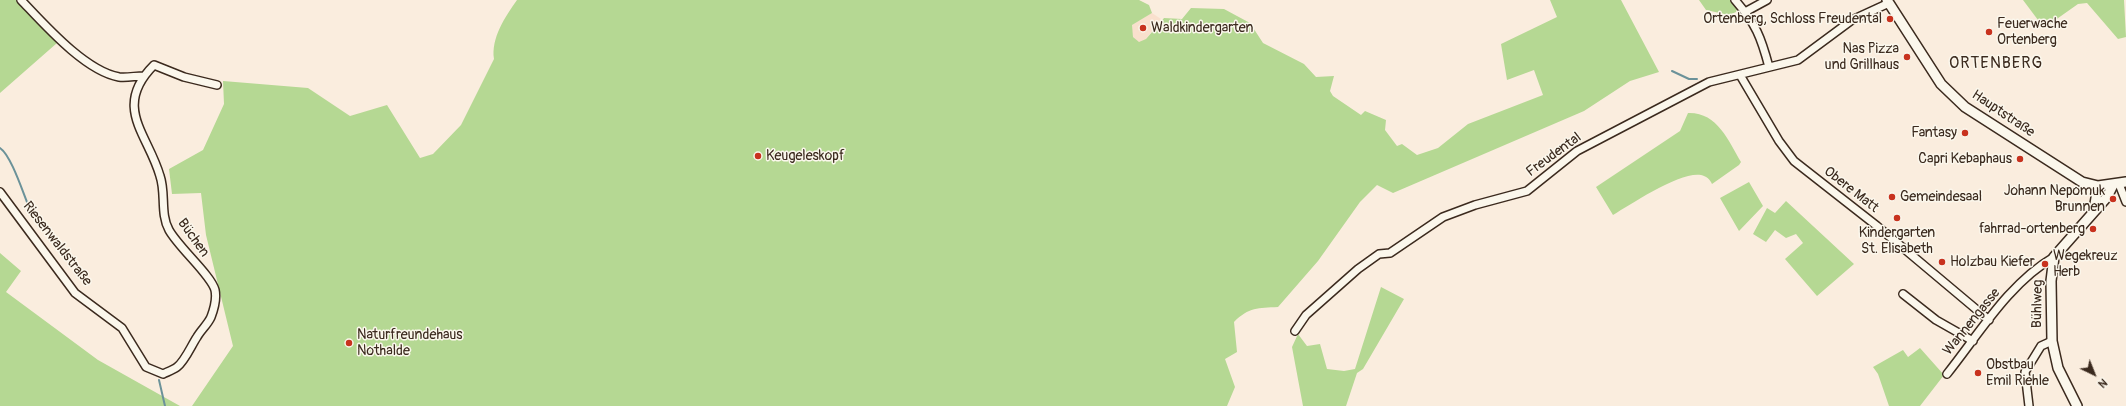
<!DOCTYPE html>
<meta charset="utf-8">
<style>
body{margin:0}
#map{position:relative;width:2126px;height:406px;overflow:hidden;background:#faedde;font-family:Pangolin,sans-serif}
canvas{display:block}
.north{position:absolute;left:2074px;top:354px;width:40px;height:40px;-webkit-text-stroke:3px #fbf7ec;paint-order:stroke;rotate:137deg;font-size:11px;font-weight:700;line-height:16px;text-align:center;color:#3b2a1e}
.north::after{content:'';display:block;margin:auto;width:14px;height:18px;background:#3b2a1e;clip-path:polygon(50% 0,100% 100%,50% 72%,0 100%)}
</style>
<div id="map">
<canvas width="2126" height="406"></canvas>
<div class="north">N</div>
</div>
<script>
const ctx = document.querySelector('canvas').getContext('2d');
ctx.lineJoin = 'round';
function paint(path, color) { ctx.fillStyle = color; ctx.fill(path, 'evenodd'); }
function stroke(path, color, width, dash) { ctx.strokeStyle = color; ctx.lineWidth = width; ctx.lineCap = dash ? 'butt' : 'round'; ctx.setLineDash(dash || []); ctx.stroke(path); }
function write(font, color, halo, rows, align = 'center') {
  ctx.font = font + ' Pangolin,sans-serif'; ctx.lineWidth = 3; ctx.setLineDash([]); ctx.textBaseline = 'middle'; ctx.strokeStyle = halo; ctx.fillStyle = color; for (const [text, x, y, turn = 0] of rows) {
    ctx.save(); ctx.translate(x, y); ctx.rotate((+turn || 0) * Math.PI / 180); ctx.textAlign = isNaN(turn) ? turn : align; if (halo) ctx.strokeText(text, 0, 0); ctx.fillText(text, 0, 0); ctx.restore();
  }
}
const built = new Path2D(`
 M1152 13 1161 19 1146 39 1139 43 1133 37 1131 25Z`);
const green = new Path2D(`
 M0 0H16L57 43 0 93Z
 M517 0H1139L1149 5 1152 13 1132 25 1133 37 1139 42 1146 39 1164 18 1182 19 1191 8 1224 9 1250 23 1263 43 1304 64 1316 77 1334 76 1330 91 1333 96 1361 115 1365 111 1386 120 1385 130 1397 146 1402 144 1417 155 1438 148 1468 124 1543 95 1534 70 1507 80 1501 44 1557 17 1550 0H1621L1659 72 1630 81 1584 111 1393 193 1377 185 1360 202 1318 261 1278 307C1258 308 1249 307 1234 322L1237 352 1225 359 1235 387 1227 406H192L233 346 206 235 201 193 172 194 169 169 203 150 224 104 223 81 308 88 350 116 387 105 420 158 433 154 461 125 494 59C491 38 505 17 517 0Z
 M1699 0H1730L1737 9 1736 12 1729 15 1706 10Z
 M2023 0H2124L2126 37 2118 39 2087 3 2078 4 2044 28Z
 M1688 113C1717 112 1728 140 1741 162L1739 165 1712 184C1710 179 1706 176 1701 175 1681 171 1631 204 1613 215L1596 187 1680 131Z
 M1749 182 1763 206 1739 231 1720 198Z
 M1786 201 1854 264 1817 296 1785 259 1803 243 1796 234 1786 238 1775 230 1766 242 1753 234 1767 208 1775 213Z
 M0 253 21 271 6 292 98 360 180 406H0Z
 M1381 287 1404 299 1363 369 1357 373 1346 406H1303L1292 347 1298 334 1307 346 1320 344 1327 369 1344 371 1355 369Z
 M1920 348 1944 375 1920 406H1889L1878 374 1873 367 1903 350 1908 357Z`);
const stream = new Path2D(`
 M1672 71 1689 79H1697
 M0 148C11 155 23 193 29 207
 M159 380 165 406`);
const minor = new Path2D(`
 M21 0C44 24 85 71 119 77 126 78 136 76 143 76
 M1735 0C1756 24 1761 37 1769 67
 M1745 12 1767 0
 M1740 75 1779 141 1794 161 1877 226 1989 320
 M2119 184 2126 202
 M0 192 75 293 122 328 146 367 163 374C167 372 173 370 177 367 185 361 191 346 197 337 201 330 208 324 211 317 214 309 217 299 215 290 211 275 179 248 169 230 160 214 166 193 160 176 148 134 112 107 154 65L184 77 217 85
 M1903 294 1936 320 1973 341
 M1295 331 1306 315 1358 269 1379 254 1390 253 1443 217 1475 205 1527 191 1577 151 1709 82 1798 60 1852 20 1889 3
 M1947 374C1979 334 2009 283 2054 257
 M2029 406 2025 372 2041 346 2052 341`);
const tertiary = new Path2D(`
 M1887 0 1941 84 1965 107 2082 182 2098 186 2126 182
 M2094 210 2098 186
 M2077 406 2058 368 2052 341 2051 281 2054 257 2107 197 2113 185`);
const markers = [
 [1890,19,4,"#c8321e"],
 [1143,28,4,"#c8321e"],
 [1989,32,4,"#c8321e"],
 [1907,57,4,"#c8321e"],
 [1965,133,4,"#c8321e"],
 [758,156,4,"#c8321e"],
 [2020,159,4,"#c8321e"],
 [1892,197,4,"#c8321e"],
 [2113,199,4,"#c8321e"],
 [1897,218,4,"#c8321e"],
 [2093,229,4,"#c8321e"],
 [1942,262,4,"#c8321e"],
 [2045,264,4,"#c8321e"],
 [349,343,4,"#c8321e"],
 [1978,373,4,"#c8321e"]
];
const poiNames = [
 ["Ortenberg, Schloss Freudental",1882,19,"right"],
 ["Feuerwache",1997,24],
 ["Ortenberg",1997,40],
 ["Waldkindergarten",1151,28],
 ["Nas Pizza",1899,49,"right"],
 ["und Grillhaus",1899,65,"right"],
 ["Fantasy",1957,133,"right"],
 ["Keugeleskopf",766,156],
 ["Capri Kebaphaus",2012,159,"right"],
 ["Johann Nepomuk",2105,191,"right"],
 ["Brunnen",2105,207,"right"],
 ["Gemeindesaal",1900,197],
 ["fahrrad-ortenberg",2085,229,"right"],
 ["Kindergarten",1897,233,"center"],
 ["St. Elisabeth",1897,249,"center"],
 ["Wegekreuz",2053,256],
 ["Herb",2053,272],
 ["Holzbau Kiefer",1950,262],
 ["Naturfreundehaus",357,335],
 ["Nothalde",357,351],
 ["Obstbau",1986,365],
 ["Emil Riehle",1986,381]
];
const streetNames = [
 ["Hauptstraße",2003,114,34],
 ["Freudental",1554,155,-36],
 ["Obere Matt",1851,190,38],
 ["Büchen",193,238,54],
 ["Riesenwaldstraße",57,244,52],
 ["Bühlweg",2038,304,-89],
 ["Wannengasse",1972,322,-51]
];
const quarterNames = [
 ["ORTENBERG",1996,64]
];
paint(built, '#f9e0cd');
paint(green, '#b5d893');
stroke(stream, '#6b9299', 2);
stroke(minor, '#3b2a1e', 10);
stroke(tertiary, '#3b2a1e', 12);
stroke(minor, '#fbf7ec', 7);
stroke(tertiary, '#fbf7ec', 9);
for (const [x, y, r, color] of markers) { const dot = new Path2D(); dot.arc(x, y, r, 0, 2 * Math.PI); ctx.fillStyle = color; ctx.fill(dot); stroke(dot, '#fbf7ec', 1.5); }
write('14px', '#3b2a1e', '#fbf7ec', poiNames, 'left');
write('14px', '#3b2a1e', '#fbf7ec', streetNames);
ctx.letterSpacing = '1px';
write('16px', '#3b2a1e', '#fbf7ec', quarterNames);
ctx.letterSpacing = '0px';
</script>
